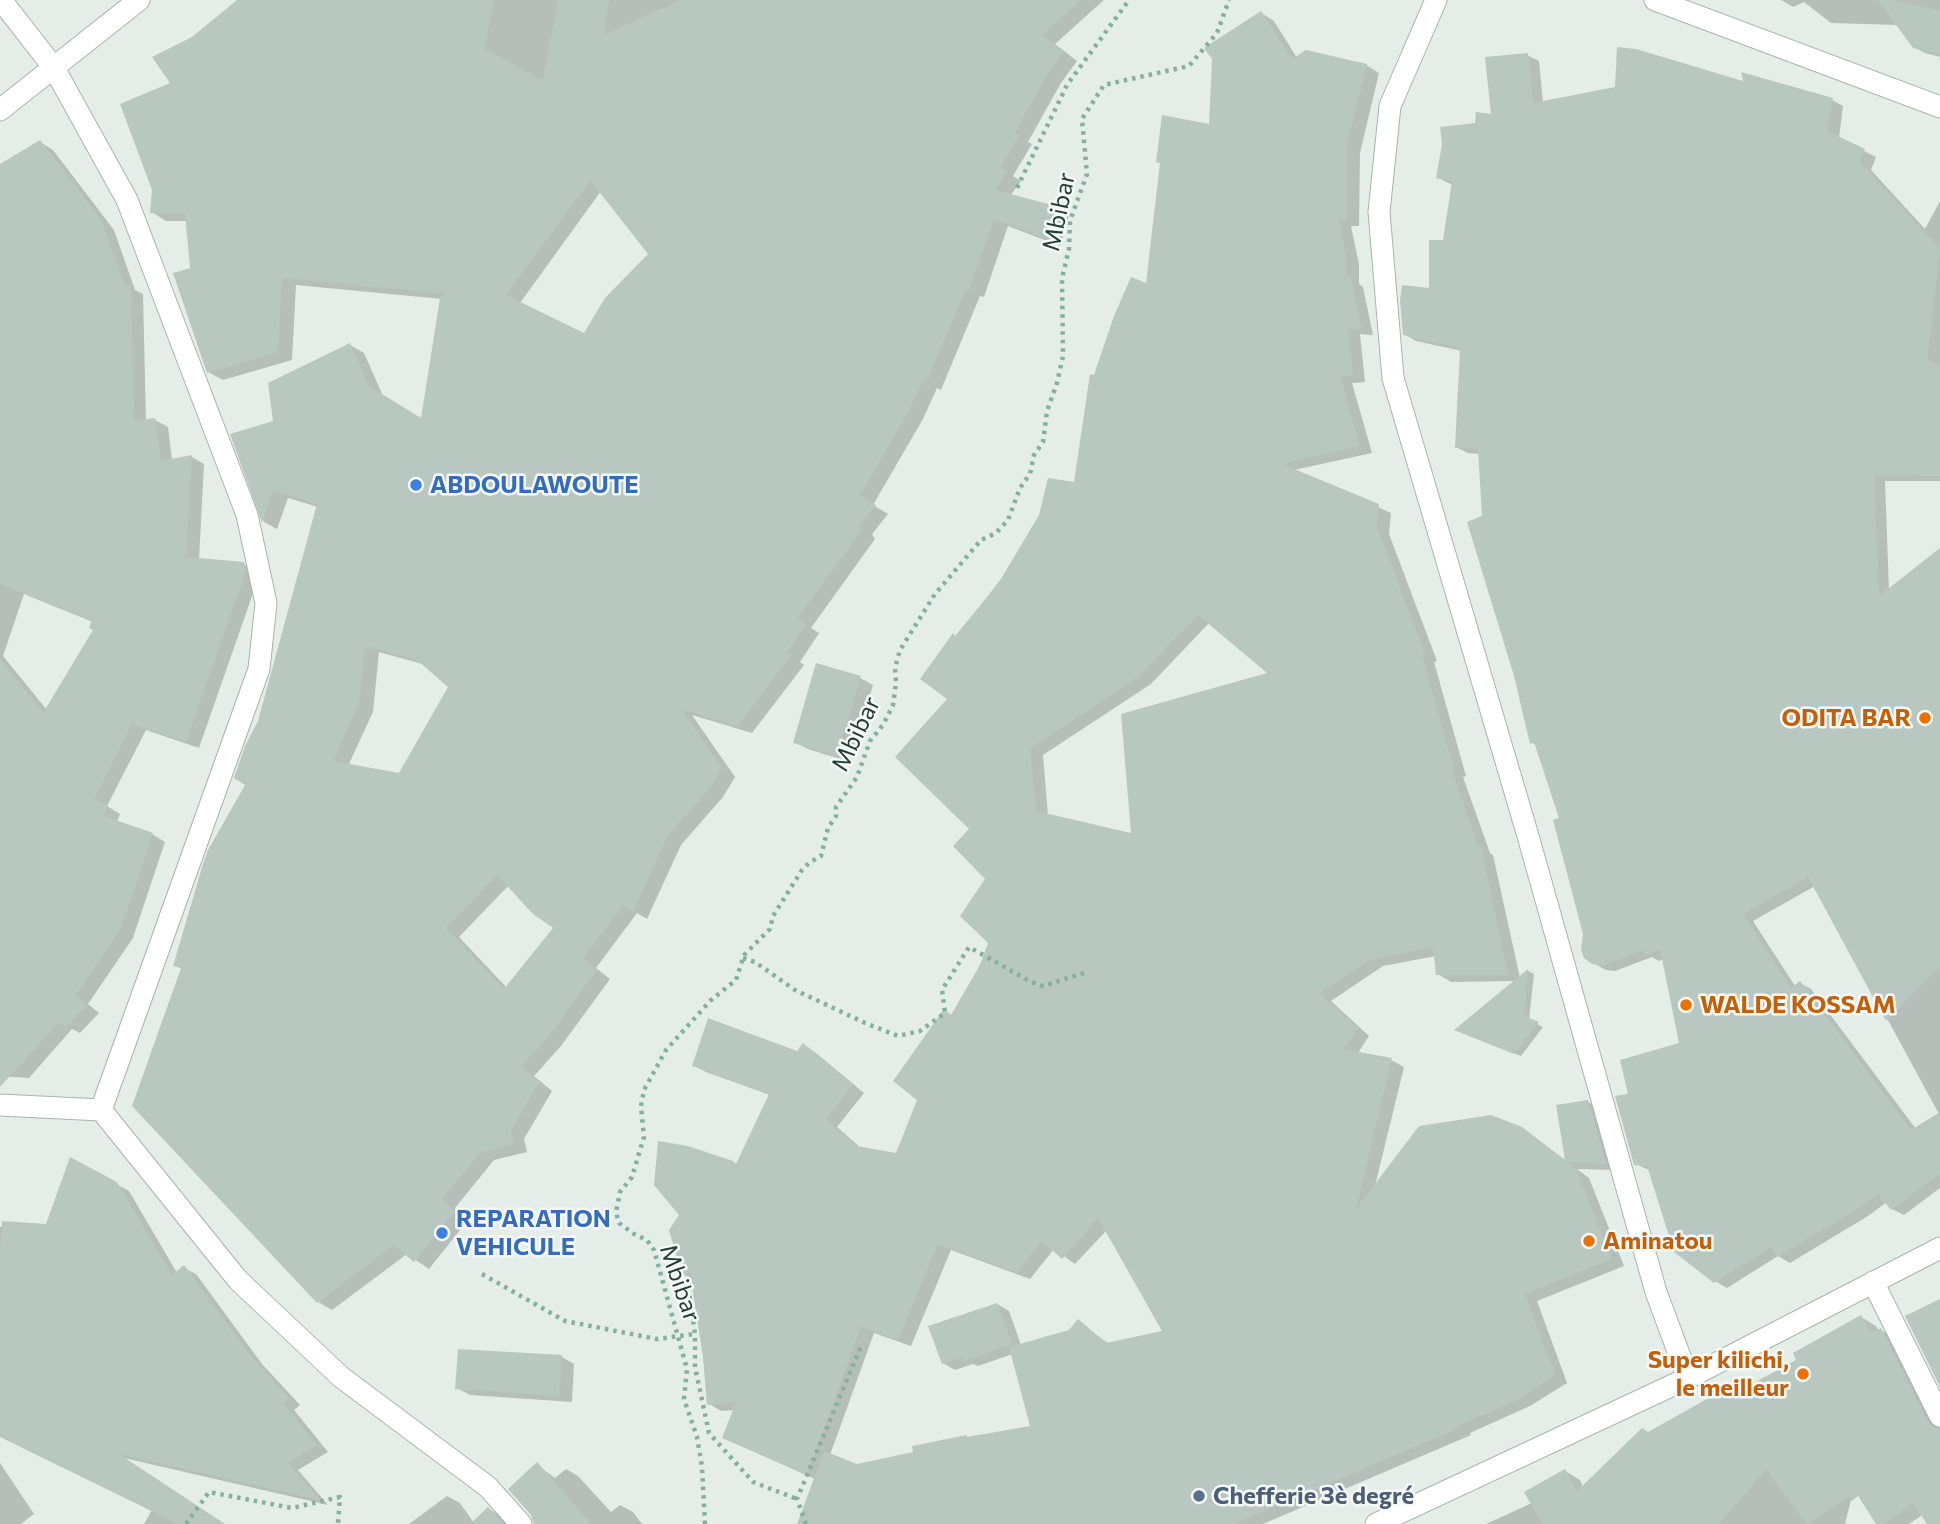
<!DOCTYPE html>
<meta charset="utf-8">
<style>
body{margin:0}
canvas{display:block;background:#e4ede8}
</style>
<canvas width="1940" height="1524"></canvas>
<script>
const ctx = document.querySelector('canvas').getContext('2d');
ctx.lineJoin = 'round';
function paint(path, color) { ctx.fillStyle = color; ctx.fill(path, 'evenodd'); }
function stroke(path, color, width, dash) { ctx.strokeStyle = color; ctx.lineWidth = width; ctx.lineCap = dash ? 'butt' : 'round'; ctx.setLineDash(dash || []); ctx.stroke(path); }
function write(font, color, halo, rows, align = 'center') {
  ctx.font = font + ' Commissioner,sans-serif'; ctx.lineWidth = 5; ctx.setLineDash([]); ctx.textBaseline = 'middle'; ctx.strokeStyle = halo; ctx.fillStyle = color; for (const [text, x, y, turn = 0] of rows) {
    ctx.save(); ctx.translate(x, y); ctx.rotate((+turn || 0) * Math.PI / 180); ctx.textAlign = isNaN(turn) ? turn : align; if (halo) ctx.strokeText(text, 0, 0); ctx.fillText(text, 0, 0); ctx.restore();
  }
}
const shadow = new Path2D(`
 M240 0H1104L1055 44 1077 61 1061 83 1028 142 1032 144 1013 176 1021 181 1010 196 1055 208 1069 216 1060 246 1008 226 984 297 980 296 941 390 937 388 923 419 873 505 888 514 872 534 875 539 811 628 819 633 800 662 804 665 752 733 692 715 735 777 723 797 681 845 647 919 637 913 596 968 610 979 561 1046 534 1076 552 1091 524 1139 527 1152 494 1160 455 1208 468 1220 429 1269 407 1254 332 1310 318 1302 182 969 175 965 247 785 260 721 318 507 288 498 277 529 264 522 232 435 275 422 350 345 364 353 383 396 423 420 442 299 296 285 292 360 223 380 208 372 187 221H166L152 212 173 84 193 38ZM601 191 650 255 584 335 520 303ZM379 652 426 665 451 687 400 775 348 766 373 712ZM509 885 556 928 507 988 459 937Z
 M1781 0H1940V57L1925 53 1914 47 1898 25 1831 23 1804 2 1793 7Z
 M1261 13 1274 21 1297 58 1366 65 1379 73 1360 153 1359 226H1351L1359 264V284L1363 287 1373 335 1360 334 1365 382 1352 383 1372 453 1294 470 1391 513 1389 534 1437 661 1434 662 1466 776 1463 777 1490 853 1493 855 1520 978 1528 971 1534 974 1529 1020 1543 1027 1521 1056 1462 1033 1516 981 1451 982 1438 974 1436 956 1383 966 1331 1001 1369 1036 1358 1053 1391 1060 1404 1067 1375 1186 1521 1129 1567 1161 1588 1102 1601 1109 1618 1170 1577 1169 1589 1178 1624 1266 1537 1301 1567 1383 1530 1406 1470 1433 1471 1435 1263 1524H832L815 1479 737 1444 735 1410 721 1411 708 1403 705 1357 693 1280 683 1274 770 1095 706 1072 694 1065 797 1053 803 1045 816 1053 864 1093 837 1127 862 1149 897 1155 919 1099 945 1011 953 1016 982 966 990 942 987 879 971 829 950 699 956 637 1075 484 1095 377 1147 285 1211 126ZM1210 622 1271 674 1133 836 1048 816 1043 755 1151 684ZM1107 1230 1165 1332 1109 1344 1079 1322 1070 1331 1021 1345 1009 1311 997 1304 943 1363 955 1370 973 1364 978 1366 1013 1354 1032 1427 970 1438 966 1437 915 1454 857 1466 830 1455 874 1333 911 1346 951 1250 1030 1279 1054 1249 1075 1264Z
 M1527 55 1539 61 1543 103 1745 84 1832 100 1843 106 1839 138 1876 157 1871 170 1925 229 1940 201V481H1885L1889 590 1940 550V1188L1904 1215 1892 1209 1887 1202 1868 1216 1790 1263 1778 1256 1727 1288 1715 1281 1651 1171 1636 1164 1630 1095 1681 1044 1664 959 1659 961 1652 957 1615 971 1606 970 1593 963 1585 934 1561 819 1536 745 1531 742 1484 517 1480 454 1468 453 1456 447 1462 351 1416 341 1404 334 1431 290 1444 241 1453 185 1438 178 1476 124 1493 116ZM1815 886 1939 1114 1916 1129 1811 989 1800 983 1795 986 1753 921Z
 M40 142 53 150 114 230 135 290 143 294 146 421 155 420 168 427 172 460 192 457 204 464 199 560 243 564 256 571 258 579 199 748 146 730 107 806 120 814 117 822 152 834 165 842 133 938 88 1004 99 1013 80 1033 72 1029 29 1078 0 1076V166ZM24 594 93 622 95 630 47 710 3 656Z
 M860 678 873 685 850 762 808 749 795 742Z
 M116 1184 129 1191 177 1273 184 1268 196 1274 262 1364 300 1405 294 1410 328 1452 298 1470 328 1505 124 1458 224 1524H144L152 1510 0 1436V1227L47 1226Z
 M1861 1317 1876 1326 1879 1331 1881 1330 1896 1338 1940 1426V1503L1909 1524H1878L1854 1488 1845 1524H1486L1532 1503 1565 1471 1580 1480 1583 1487 1648 1434 1732 1387 1741 1392 1799 1360Z
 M562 1357 574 1364 572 1402 470 1395 457 1388Z
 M0 1463 34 1514 21 1524H0Z
 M537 1465 555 1478 566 1469 578 1476 611 1512 620 1505 633 1512 642 1524H535Z
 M447 1496 460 1503 474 1523 489 1509 501 1516 508 1524H409Z`);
const building = new Path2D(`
 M237 0H494L484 49 543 80 558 0H609L604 35 681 0H1081L1042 35 1064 52 1047 75 1015 132 1019 135 1000 168 1008 171 995 190 1056 206 1046 239 994 219 969 290 966 289 926 383 922 382 909 411 860 495 876 505 859 525 861 531 797 619 806 624 786 654 792 655 737 726 681 709 722 768 709 789 667 837 633 912 623 905 583 958 597 970 547 1038 521 1067 539 1082 511 1130 514 1144 480 1153 442 1199 455 1211 414 1262 394 1245 317 1303 132 1106 181 968 173 966 203 864 208 850 245 785 234 778 245 746 258 721 317 504 273 491 262 523 230 434 273 421 268 383 350 343 369 386 421 418 440 298 447 294 282 278 278 352 207 373 173 273 190 268 185 214 150 213 152 190 120 104 170 83 152 57 192 37ZM590 180 648 254 605 298 584 333 506 295ZM365 646 417 660 448 687 399 773 333 761 359 703ZM497 875 533 914 553 928 504 989 446 928Z
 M1878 0H1892L1940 11V54L1913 48Z
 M1261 11 1292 59 1306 50 1367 64 1347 145V220H1339L1346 256V277H1351L1361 329 1348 328 1353 375 1340 376 1360 446 1282 464 1379 504 1377 526 1425 654 1422 655 1454 769 1452 770 1478 847 1481 846 1508 975H1436L1433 947 1370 960 1319 993 1358 1028 1343 1049 1392 1058 1356 1209 1419 1126 1491 1115 1522 1127 1565 1160 1556 1105 1588 1100 1606 1164 1568 1162 1576 1169 1612 1259 1525 1294 1555 1375 1517 1400 1458 1426 1459 1428 1233 1524H797L824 1451 857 1464 913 1452 912 1446 967 1435V1437L1030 1426 1009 1347 1069 1330 1078 1319 1106 1343 1162 1331 1098 1218 1062 1259 1042 1241 1017 1273 938 1244 898 1340 861 1327 807 1475 722 1438 736 1402 707 1405 703 1357 690 1273 682 1275 669 1230 679 1215 654 1185 658 1141 688 1146 733 1161 736 1164 769 1094 692 1066 708 1018 797 1051 803 1043 853 1085 826 1119 857 1146 896 1153 917 1100 893 1081 944 1009 951 1015 980 965 988 943 960 916 985 879 953 846 969 829 895 757 947 699 920 679 953 633 955 636 998 584 1039 515 1048 478 1074 482 1090 374 1094 375 1114 316 1131 277 1146 283 1160 163 1156 162 1162 115 1209 124 1212 59 1204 48ZM1198 615 1267 673 1121 714 1131 833 1036 811 1030 748 1138 677Z
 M1617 47 1636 49 1743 81 1741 72 1833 98 1827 131 1865 149 1860 162 1940 249 1927 360 1940 366V476L1874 475 1879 596 1940 548V967L1886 1021 1808 877 1743 914 1791 988 1800 981 1911 1130 1940 1112V1174L1891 1210 1878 1194 1856 1210 1777 1257 1771 1247 1714 1283 1674 1252 1647 1166 1634 1165 1615 1096 1628 1094 1620 1060 1679 1043 1660 949 1646 956 1643 950 1602 966 1592 964 1584 958 1581 950 1583 934 1553 820 1559 818 1534 742 1530 744 1514 676 1467 522 1482 516 1478 449 1455 448 1460 348 1403 335 1400 301 1402 285 1429 288V240H1443L1452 181 1436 178 1442 144 1440 127 1475 123 1476 112 1491 114 1485 57 1528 53 1533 103 1615 87Z
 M40 140 102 221 125 287 131 285 134 421 155 418 161 461 192 455 186 557 244 562 246 570 186 742 132 724 94 800 108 805 104 816 153 833 120 930 76 995 87 1005 66 1027 59 1022 0 1087V659L43 713 93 630 89 628 92 620 0 584V164Z
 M816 663 861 676 837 756 793 743Z
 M1528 969 1524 1016 1539 1022 1514 1054 1454 1030Z
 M70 1157 117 1182 172 1275 184 1265 250 1355 289 1398 283 1403 317 1445 288 1463 320 1500 119 1454 225 1524H178L0 1437V1253L2 1221 46 1224Z
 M1940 1299V1387L1905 1316Z
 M997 1303 1012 1344 964 1361 963 1357 942 1364 928 1326Z
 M1861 1315 1871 1333 1881 1328 1928 1422 1933 1427 1940 1429V1524H1927L1913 1503 1883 1524H1876L1858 1496 1852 1501 1849 1496 1807 1524 1766 1469 1719 1524H1542L1524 1492 1565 1469 1577 1491 1642 1428 1648 1432 1732 1385 1737 1392 1796 1360 1793 1353Z
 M458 1349 562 1355 559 1396 455 1389Z
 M537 1462 591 1524H534L531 1515 508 1489Z
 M488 1507 503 1524H470Z`);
const path = new Path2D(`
 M1017 188 1067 85 1129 0
 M743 958 755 962 795 990 865 1023 898 1036 920 1031 945 1013 942 990 969 947 1031 982 1043 986 1087 972
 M482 1274 565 1321 657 1339 695 1334
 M687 1279 695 1334V1367L709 1433 753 1482 797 1499
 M186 1524 209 1492 292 1508 340 1497 338 1524
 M705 1524 702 1467 697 1437 684 1399 687 1369 654 1250 647 1240 634 1234 619 1223 616 1212 620 1192 632 1177 644 1137 641 1106 644 1090 666 1050 711 1000 736 980 744 955 770 929 773 916 802 870 810 862 821 856 828 828 836 816V807L857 777 870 741 883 725 893 705 896 683 895 668 900 650 935 594 981 540 996 533 1008 520 1020 488 1030 474 1034 455 1043 442 1047 411 1057 383 1063 356 1062 278 1069 249 1070 221 1087 174 1082 119 1104 85 1189 66 1217 33 1229 0
 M806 1524 797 1499 862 1344`);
const minor = new Path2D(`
 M1 0 54 68 127 200 247 515 266 603 259 669 101 1110
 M1436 0 1390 106 1379 212 1393 378 1528 836 1656 1292 1688 1378
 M1655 0 1940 107
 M0 110 139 0
 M0 1105 101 1110 238 1280 341 1377 488 1487 521 1524
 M1873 1282 1940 1416
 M1376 1524 1688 1378 1940 1248`);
const markers = [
 [416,485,7,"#3f7fe0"],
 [1925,718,7,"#e8710a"],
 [1686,1005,7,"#e8710a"],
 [442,1233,7,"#3f7fe0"],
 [1589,1241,7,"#e8710a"],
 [1803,1374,7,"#e8710a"],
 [1199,1496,7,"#5c6f8a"]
];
const streetNames = [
 ["Mbibar",1059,212,-78],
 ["Mbibar",856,734,-64],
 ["Mbibar",680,1283,71]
];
const shopNames = [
 ["ABDOULAWOUTE",430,485],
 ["REPARATION",456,1219],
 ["VEHICULE",456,1247]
];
const foodNames = [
 ["ODITA BAR",1911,718],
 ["WALDE KOSSAM",1700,1005,"left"],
 ["Aminatou",1603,1241,"left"],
 ["Super kilichi,",1789,1360],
 ["le meilleur",1789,1388]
];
const serviceNames = [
 ["Chefferie 3è degré",1213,1496]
];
paint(shadow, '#0003');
paint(building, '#b9c7c1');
stroke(minor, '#a7b5af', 23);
stroke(path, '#86afa1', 4.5, [3.5, 5]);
stroke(minor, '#fff', 21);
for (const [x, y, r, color] of markers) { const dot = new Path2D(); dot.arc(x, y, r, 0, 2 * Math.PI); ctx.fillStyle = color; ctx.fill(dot); stroke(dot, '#f4f9f7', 2.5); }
write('24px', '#243d36', '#f4f9f7', streetNames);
write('bold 24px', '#366cbe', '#f4f9f7', shopNames, 'left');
write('bold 24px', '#c56008', '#f4f9f7', foodNames, 'right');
write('bold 24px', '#4e5e75', '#f4f9f7', serviceNames, 'left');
</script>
